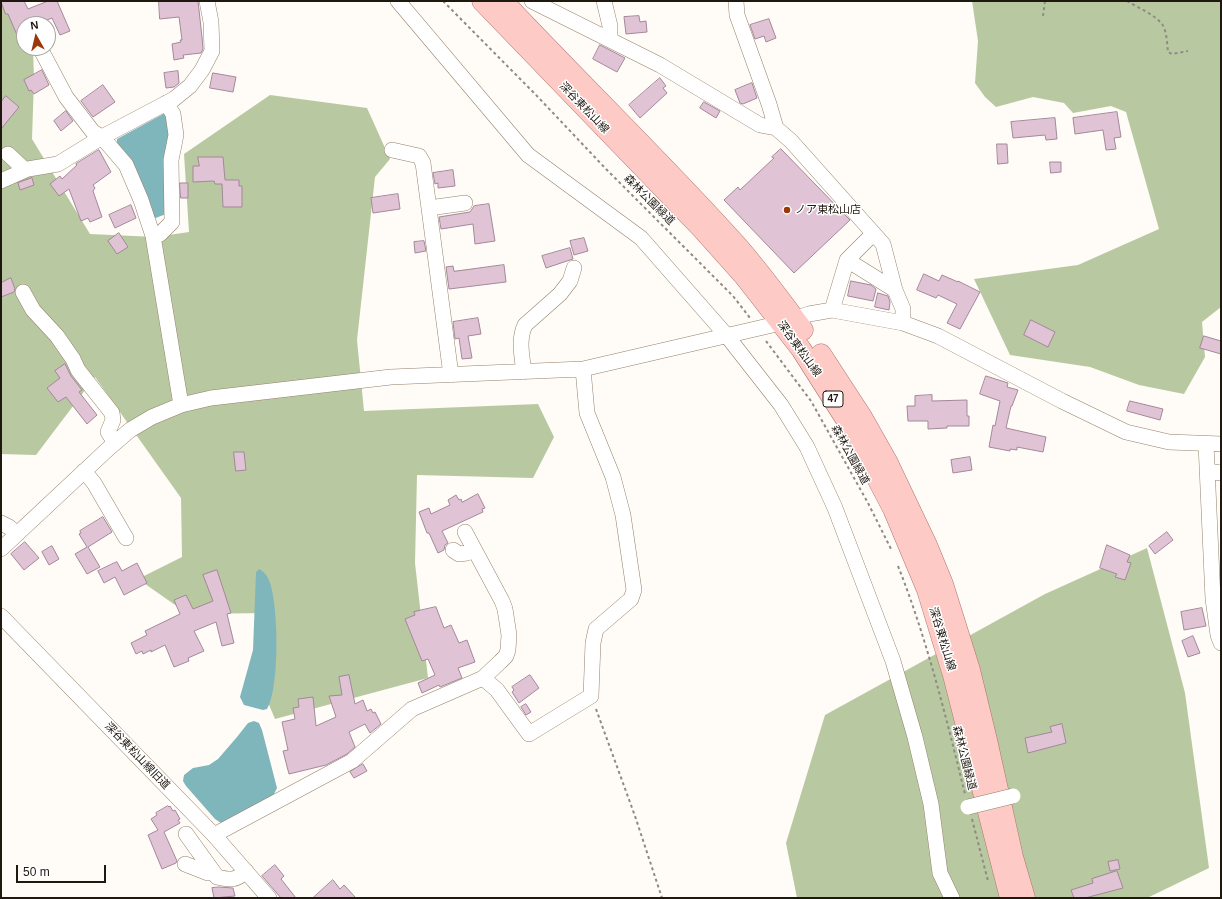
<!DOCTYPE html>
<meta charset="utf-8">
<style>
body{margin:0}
#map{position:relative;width:1222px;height:899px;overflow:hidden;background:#fffbf6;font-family:Arial,sans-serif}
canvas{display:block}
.frame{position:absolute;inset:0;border:2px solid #1f180f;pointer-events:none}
.north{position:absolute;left:16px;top:16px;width:40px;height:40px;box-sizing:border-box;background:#fff;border:1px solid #a5a39f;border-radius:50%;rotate:352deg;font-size:11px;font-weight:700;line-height:16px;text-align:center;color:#1f180f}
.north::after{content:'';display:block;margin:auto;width:14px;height:18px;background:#9c3708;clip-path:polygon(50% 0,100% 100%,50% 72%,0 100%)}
.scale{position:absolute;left:16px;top:865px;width:90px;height:18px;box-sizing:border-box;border:2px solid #1f180f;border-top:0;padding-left:5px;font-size:12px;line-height:14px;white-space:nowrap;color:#1f180f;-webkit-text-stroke:3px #fff;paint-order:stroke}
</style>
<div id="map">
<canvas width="1222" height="899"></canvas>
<div class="frame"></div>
<div class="north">N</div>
<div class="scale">50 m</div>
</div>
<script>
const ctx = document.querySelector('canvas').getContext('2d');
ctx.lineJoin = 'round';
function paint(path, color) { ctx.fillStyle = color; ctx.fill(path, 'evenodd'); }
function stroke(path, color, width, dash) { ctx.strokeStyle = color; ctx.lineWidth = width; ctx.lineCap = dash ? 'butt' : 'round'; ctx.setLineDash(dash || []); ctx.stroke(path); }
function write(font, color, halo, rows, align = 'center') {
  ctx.font = font + ' Arial,"Noto Sans JP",sans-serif'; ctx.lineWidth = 3; ctx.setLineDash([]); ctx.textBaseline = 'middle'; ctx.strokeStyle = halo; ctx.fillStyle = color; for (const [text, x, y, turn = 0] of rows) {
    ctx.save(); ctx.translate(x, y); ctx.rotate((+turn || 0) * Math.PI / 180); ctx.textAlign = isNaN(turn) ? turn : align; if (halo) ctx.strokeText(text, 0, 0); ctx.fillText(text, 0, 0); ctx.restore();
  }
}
const forest = new Path2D(`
 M1 1H18L24 24V48H33L34 79 32 139 90 234 155 237 189 232 184 154 270 95 367 108 390 159 375 177 357 340 364 411 538 404 554 437 533 478 417 475 415 563 428 678 275 719 259 681 269 613 188 614 138 579 182 557 181 498 95 377 36 455 1 454Z
 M972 1H1221V307L1202 322 1205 357 1184 394 1139 385 1090 367 1010 355 974 279 1078 265 1159 229 1126 112 1111 106 1073 113 1064 103 1033 97 996 107 985 97 975 83 978 41Z
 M1147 548 1185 693 1209 868 1147 898H797L786 843 825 715 1045 594Z`);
const water = new Path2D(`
 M165 113C175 133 167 190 166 214L153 219 117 143V139Z
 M259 569C263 571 266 574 268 578 279 599 280 689 267 709L263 710 244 705 240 697 253 650 256 572Z
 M254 721 259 723 262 730 277 788 273 796 221 823 215 819 186 786 183 781 184 775 193 768 209 765 218 759 237 737 248 723Z`);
const building = new Path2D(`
 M1 1H24L28 9 48 1H57L70 31 60 35 52 18 37 24H24V32L17 35 8 14H6Z
 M159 1H198L202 37 203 49 201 53 183 55 184 58 174 60 172 44 181 42 180 40H182L179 17 160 19Z
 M639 16 640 22 646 21 647 32 626 34 624 17Z
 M769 19 776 38 766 42 764 36 755 39 750 25Z
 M600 45 625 58 617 72 593 59Z
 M42 70 49 85 34 94 31 90 29 91 24 80Z
 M178 71 179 83 174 87 166 88 164 73Z
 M213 73 236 77 233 92 210 88Z
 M660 78 666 86 663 88 667 93 640 118 629 105Z
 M752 83 757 98 743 104 740 103 735 90Z
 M103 85 115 102 93 117 81 101Z
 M6 96 19 107 1 129V102Z
 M704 102 720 111 716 118 700 108Z
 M66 111 73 121 61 131 54 121Z
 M1117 112 1121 137 1114 138 1116 149 1106 150 1103 130 1075 134 1073 118Z
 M1055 118 1057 139 1046 140 1045 135 1013 138 1011 122Z
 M997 144H1007L1008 163 998 164Z
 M781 149 850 220 794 273 724 200 738 187 740 190 774 158 772 157Z
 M99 150 111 172 93 185 95 188 93 191 102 217 90 222 88 218 81 221 69 189 59 196 50 184 60 176 62 179 77 165 76 164Z
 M198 157H223L225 180H239V186H242V207H223L222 184H215L214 181 193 182V166H199Z
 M1050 162H1061V172L1051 173Z
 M453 170 455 186 438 188V183L435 184 433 173Z
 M32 178 34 185 20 190 18 183Z
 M180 183H188V198H181Z
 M398 194 400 209 373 213 371 198Z
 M489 204 495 241 475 244 473 224 441 229 439 217 470 212 474 206Z
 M131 205 136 218 115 228 109 215Z
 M119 233 128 247 117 254 108 241Z
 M584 238 588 251 574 255 570 241Z
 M424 241 426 251 415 253 414 242Z
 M570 248 573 259 546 268 542 256Z
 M504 265 506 282 449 289 446 267 453 266 454 271Z
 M924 274 939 281 942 275 958 282V281L980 292 960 329 947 323 957 304 938 295 936 298 917 290Z
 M11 278 15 289 14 292 1 297V283Z
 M851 281 871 285 876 289 873 301 848 296Z
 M878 293 888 296 890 302 889 310 875 307Z
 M478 318 481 334 468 336 472 358 462 359 459 338 455 339 453 322Z
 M1031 320 1055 332 1048 347 1024 335Z
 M1204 336 1221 341V354L1200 348Z
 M65 364 71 376 82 390 79 392 97 415 87 424 66 397 58 402 47 388 60 378 55 371Z
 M986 376 1008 383 1007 387 1018 390 1012 406H1011L1006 428 1046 437 1043 452 1017 447V450L1010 449V451L989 447 993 425 995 426 1000 401 980 394Z
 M932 395V401L967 400V416H969V426H947V428L928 429V421H908L907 406H915V396Z
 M1130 401 1163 409 1160 420 1127 411Z
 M234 452H244L246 470 236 471Z
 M970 457 972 470 953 473 951 460Z
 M478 494 485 508 482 509 483 512 442 531 448 543 445 545 444 550 438 553 429 533H427L419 512 429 508 431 514 450 505 448 500 456 495 459 500 461 499 462 502Z
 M103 517 112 532 88 547 100 567 87 574 75 554 87 547 79 534 81 533 80 531Z
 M1167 532 1173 540 1155 554 1149 546Z
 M25 542 39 558 24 570 11 554Z
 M1107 545 1130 555 1127 562 1131 563 1125 580 1115 577 1117 574 1100 568Z
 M52 546 59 559 49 565 42 552Z
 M117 562 122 571 137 563 147 583 124 595 115 577 104 583 98 571Z
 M217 570 231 613 227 614 234 643 222 646 216 622 194 631 204 651 188 658 189 661 174 667 165 645 151 652V650L143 654 142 651 136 654 131 643 147 635 145 631 180 614 174 600 186 595 193 609 213 601 203 575Z
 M436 607 444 628 451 625 459 643 467 640 475 662 458 668 462 678 440 687 439 685 422 693 418 683 435 675 428 659 422 661 405 619 415 615 414 612Z
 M1202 608 1206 626 1184 630 1181 612Z
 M1193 636 1200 653 1188 657 1182 641Z
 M349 675 355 704 363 700 367 711 371 709 373 713 375 712 381 724 370 733 365 724 349 732 355 747 347 754 326 765 289 774 283 751 288 750 282 722 295 719 293 708 299 707 298 699 313 697 316 726 336 717 329 696 342 695 339 677Z
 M530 675 539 688 519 703 512 692 514 690 512 687Z
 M526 704 531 712 526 715 521 707Z
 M1062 724 1066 743 1028 753 1025 738 1052 732 1050 727Z
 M363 764 367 771 354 778 350 772Z
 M168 806 169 807 170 806 173 811 175 810 180 819 178 820 180 823 164 832 177 861 176 863 162 869 148 835 158 830 151 819 157 815 156 813Z
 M1118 860 1120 869 1110 871 1108 862Z
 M275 865 284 876 281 879 296 898H281L262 876Z
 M1117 871 1123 888 1085 898H1074L1071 890 1093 883 1092 879Z
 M333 880 340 889 344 885 356 898H313Z
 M219 887 233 888 235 896 214 898 212 888Z`);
const path = new Path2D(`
 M443 1 537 96 606 169 733 296 750 318
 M1127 1C1138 8 1154 14 1162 24 1167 31 1167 44 1168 52L1172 54 1188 51
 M1043 16 1045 1
 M766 341 811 401 868 503 892 551
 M898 566C927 639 946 717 965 794
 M596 709 635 816 662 898
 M972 819 988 881`);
const minor = new Path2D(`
 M398 1 528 155 641 238 727 336 781 405 807 447 835 508 893 661 915 737 931 804 940 873 952 898
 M532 1 660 65 760 125 776 128 791 141 883 244 895 290 903 309V323
 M604 1 610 26V39
 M736 1 737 15 769 104 776 128
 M40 48 66 97 93 132 102 137 126 165 141 200 153 236 181 405
 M392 150 419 156 423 163 451 375
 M8 154 25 170
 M1 181 28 169 58 164 102 137 174 99 190 86 202 70 212 51 211 22 207 1
 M429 208 465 203
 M153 236 160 234 172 222 171 160 176 135 173 114 166 103
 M847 260 895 290
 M23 292 33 310 57 336 73 359 78 370 112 413 113 420 108 432 115 443
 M832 310 847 260 873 234
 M524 372C522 356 518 340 525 325L560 294 570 281 574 268
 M1206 444 1213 599 1218 635 1221 643
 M84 471 94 483 126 538
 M1207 471 1221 473
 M1 523 9 527 17 534
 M1 549 108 449 130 430 152 417 181 405 211 398 391 377 583 369 781 323 809 314 832 310 903 323 938 336 1062 401 1126 432 1169 442 1221 444
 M453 550 459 554 467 553 474 550
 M1 616 214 835 269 898
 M483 678 497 690 529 734 591 696 593 643 596 629 631 599 634 590 623 515 613 477 587 413 583 369
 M186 834 217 877C230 880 236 881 246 871
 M214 835 352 761 412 709 483 678 500 662 506 656 508 650 509 635 505 609 502 601 465 532
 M185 864 208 873 213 872`);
const major = new Path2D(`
 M482 1 702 229 744 276 801 349 848 423 893 509 927 590 953 675 1010 898
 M503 1C579 82 659 159 734 242 759 270 781 300 803 330
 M821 354 862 417 888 463 927 545 943 584 970 670 987 740 1013 857 1025 898`);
const minorBridge = new Path2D(`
 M968 807 1013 796`);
const markers = [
 [787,210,4,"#9c3708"]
];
const shields = [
 [833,399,20]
];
const shieldNames = [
 ["47",833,399]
];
const streetNames = [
 ["深谷東松山線",584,108,46],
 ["森林公園緑道",649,200,45],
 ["深谷東松山線",799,349,54],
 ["森林公園緑道",850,455,61],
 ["深谷東松山線",942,639,73],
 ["深谷東松山線旧道",137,756,46],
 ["森林公園緑道",964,758,76]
];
const poiNames = [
 ["ノア東松山店",795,210]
];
paint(forest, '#b8c9a1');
paint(water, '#7fb6bb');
paint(building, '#e0c4d6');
stroke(building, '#a38899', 1);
stroke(minor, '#94816b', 16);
stroke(major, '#af746c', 21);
stroke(path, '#8f8a83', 2, [3, 3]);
stroke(minor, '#fff', 15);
stroke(major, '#fdcac5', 20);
stroke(minorBridge, '#94816b', 16, []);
stroke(minorBridge, '#fff', 15);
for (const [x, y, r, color] of markers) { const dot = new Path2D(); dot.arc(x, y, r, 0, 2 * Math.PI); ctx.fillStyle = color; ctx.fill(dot); stroke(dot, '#fff', 1.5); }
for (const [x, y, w] of shields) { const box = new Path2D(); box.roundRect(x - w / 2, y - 8, w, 16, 3); ctx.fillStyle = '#fff'; ctx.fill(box); stroke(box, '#1f180f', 1); }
write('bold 10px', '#1f180f', null, shieldNames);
write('11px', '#1f180f', '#fff', streetNames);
write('11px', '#1f180f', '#fff', poiNames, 'left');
</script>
